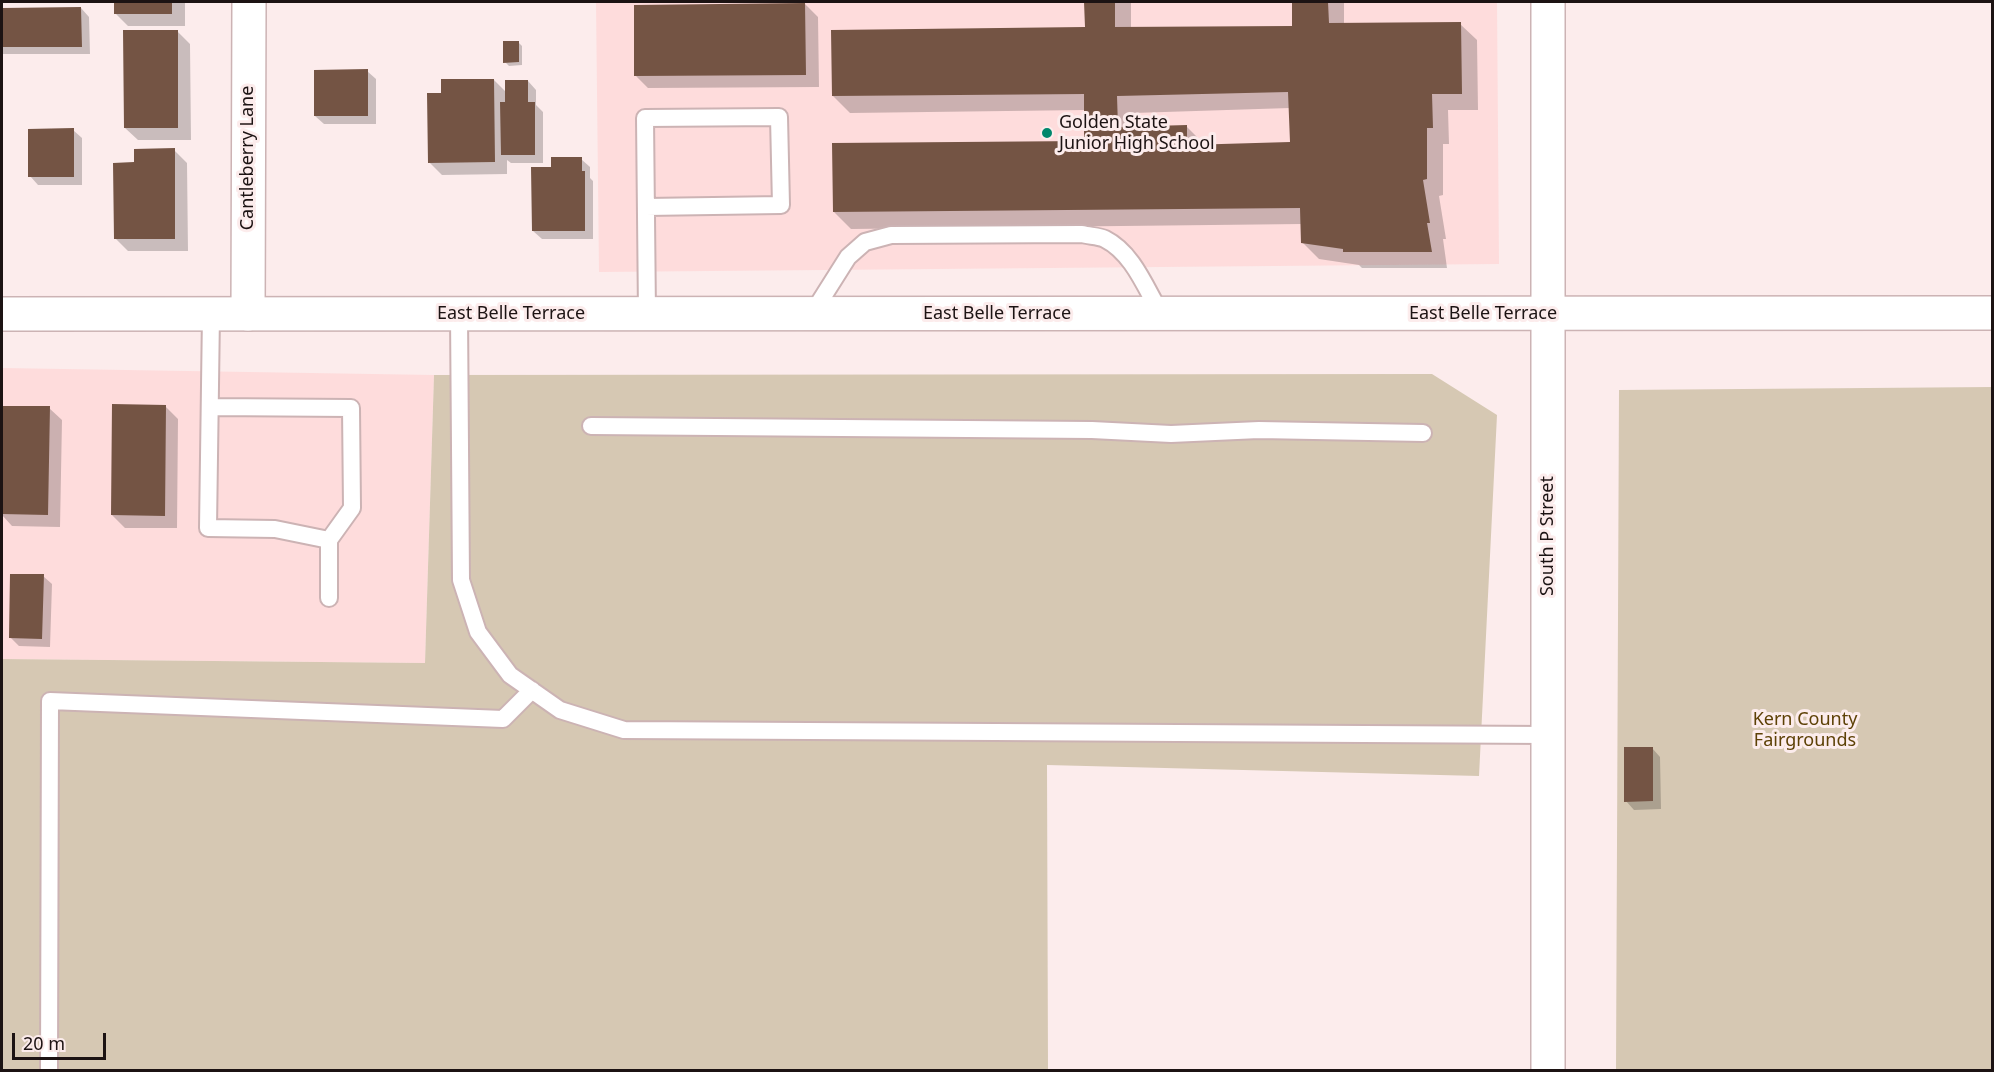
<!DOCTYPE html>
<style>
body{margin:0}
#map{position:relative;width:1994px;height:1072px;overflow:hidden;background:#fcecec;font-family:"Noto Sans",sans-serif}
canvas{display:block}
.frame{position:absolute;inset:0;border:3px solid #1c1313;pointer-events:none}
.scale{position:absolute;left:12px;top:1033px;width:94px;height:27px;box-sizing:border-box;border:3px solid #1c1313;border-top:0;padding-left:8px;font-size:18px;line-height:21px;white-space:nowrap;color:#1c1313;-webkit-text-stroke:4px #fcecec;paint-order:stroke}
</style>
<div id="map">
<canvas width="1994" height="1072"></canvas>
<div class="frame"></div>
<div class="scale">20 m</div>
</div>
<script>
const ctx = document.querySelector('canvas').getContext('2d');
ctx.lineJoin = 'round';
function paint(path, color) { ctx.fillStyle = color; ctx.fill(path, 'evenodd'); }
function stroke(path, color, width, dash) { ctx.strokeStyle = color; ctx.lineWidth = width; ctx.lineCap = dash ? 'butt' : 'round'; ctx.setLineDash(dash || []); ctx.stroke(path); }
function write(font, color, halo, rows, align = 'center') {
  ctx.font = font + ' "Noto Sans",sans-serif'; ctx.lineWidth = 6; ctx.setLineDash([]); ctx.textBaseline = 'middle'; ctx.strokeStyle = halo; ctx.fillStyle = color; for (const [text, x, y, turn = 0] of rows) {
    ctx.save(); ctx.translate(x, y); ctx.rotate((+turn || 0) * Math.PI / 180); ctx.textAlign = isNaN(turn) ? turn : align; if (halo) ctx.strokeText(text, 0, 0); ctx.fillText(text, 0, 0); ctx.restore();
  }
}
const built = new Path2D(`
 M596 2H1497L1499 264 599 272Z
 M2 368 434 375 425 663 2 659Z`);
const green = new Path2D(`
 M1432 374 1497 415 1479 776 1047 765 1048 1070H2V659L425 663 434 375Z
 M1992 387V1070H1616L1619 390Z`);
const shadow = new Path2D(`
 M115 2H185V26H128L116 14Z
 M1086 2H1131V28L1293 27V2H1344V24H1460L1477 40 1478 110H1448L1449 144H1443V195L1439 196 1446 239H1443L1447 268H1362L1359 265 1319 259 1302 242V224L851 229 834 212 1086 142 1085 110 850 113 833 96 1086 29ZM1290 108 1291 144 1203 146V143L1186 126 1133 128V113Z
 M805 4 818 17 819 87 648 88 636 76Z
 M81 8 89 17 90 54H2V9Z
 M177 31 190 44 191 140H138L125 128Z
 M518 42 522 46V65L509 66 505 62Z
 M367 71 376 79V124H324L315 116Z
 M494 80 507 93 528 81 536 90V105L543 112V163H511L507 160V174L442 175 429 162 443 94Z
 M73 130 82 138V185H38L30 176Z
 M174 150 187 163 188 251H128L115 238Z
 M581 159 590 167V178L593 181V239H542L533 231Z
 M165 406 178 419 177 528H125L112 515Z
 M2 407 49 408 62 420 60 527 12 526 2 515Z
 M43 576 52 584 50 647 19 646 10 637Z
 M1652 748 1660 757 1661 809 1634 810 1626 801Z`);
const building = new Path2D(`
 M114 2H172V14H114Z
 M1084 2H1115V27L1292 26V2H1328L1329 23 1461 22 1462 94H1432L1433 128H1427V179L1423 180 1430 223H1427L1432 252H1343V249L1301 243 1300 208 833 212 832 143 1084 141V94L832 96 831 30 1085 27ZM1288 92 1290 142 1187 145V125L1118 127 1117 96Z
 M805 3 806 75 634 76V5Z
 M81 7 82 47H2V8Z
 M123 30H178V128H124Z
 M503 41H519V62L503 63Z
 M368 69V116H314V70Z
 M441 79H494L495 162 428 163 427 93H441Z
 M505 80H528V102H535V155H501L500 102H505Z
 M74 128V177H28V129Z
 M175 148V239H114L113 163 134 162V149Z
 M551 157H582V171H585V231H532L531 167H551Z
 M112 404 166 405 165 516 111 515Z
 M2 406H50L48 515 2 514Z
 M10 574H44L42 639 9 638Z
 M1624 747H1653V801L1624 802Z`);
const service = new Path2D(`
 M646 207 781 205 779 117 645 118 647 314
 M211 314 208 528 275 529 329 540V598
 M459 314 461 580 478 632 510 675 560 710 624 730 1548 735
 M812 314 848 257 865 242 891 235 1082 234C1089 236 1099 236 1105 239 1133 253 1146 289 1161 314
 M210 407 351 408 352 508 329 540
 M591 426 1092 430 1171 434 1259 430 1423 433
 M49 1070 50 701 503 719 532 690`);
const minor = new Path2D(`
 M248 314 249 2`);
const tertiary = new Path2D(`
 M2 314 1992 313
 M1548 1070V2`);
const markers = [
 [1047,133,6,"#00876c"]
];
const poiNames = [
 ["Golden State",1059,123],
 ["Junior High School",1059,144]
];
const streetNames = [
 ["Cantleberry Lane",248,158,-90],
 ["East Belle Terrace",511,314],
 ["East Belle Terrace",997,314],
 ["East Belle Terrace",1483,314],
 ["South P Street",1548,536,-90]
];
const parkNames = [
 ["Kern County",1805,720],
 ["Fairgrounds",1805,741]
];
paint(built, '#fedcdc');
paint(green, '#d6c8b3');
paint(shadow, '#0003');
paint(building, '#745444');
stroke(service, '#ccb3b4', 20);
stroke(minor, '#ccb3b4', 36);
stroke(tertiary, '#ccb3b4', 36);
stroke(service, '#fff', 16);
stroke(minor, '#fff', 33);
stroke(tertiary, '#fff', 33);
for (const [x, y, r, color] of markers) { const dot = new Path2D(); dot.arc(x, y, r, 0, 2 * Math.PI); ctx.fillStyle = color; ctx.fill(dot); stroke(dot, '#fcecec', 2); }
write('18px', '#1c1313', '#fcecec', poiNames, 'left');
write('18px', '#1c1313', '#fcecec', streetNames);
write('18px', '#5d4106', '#fcecec', parkNames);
</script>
